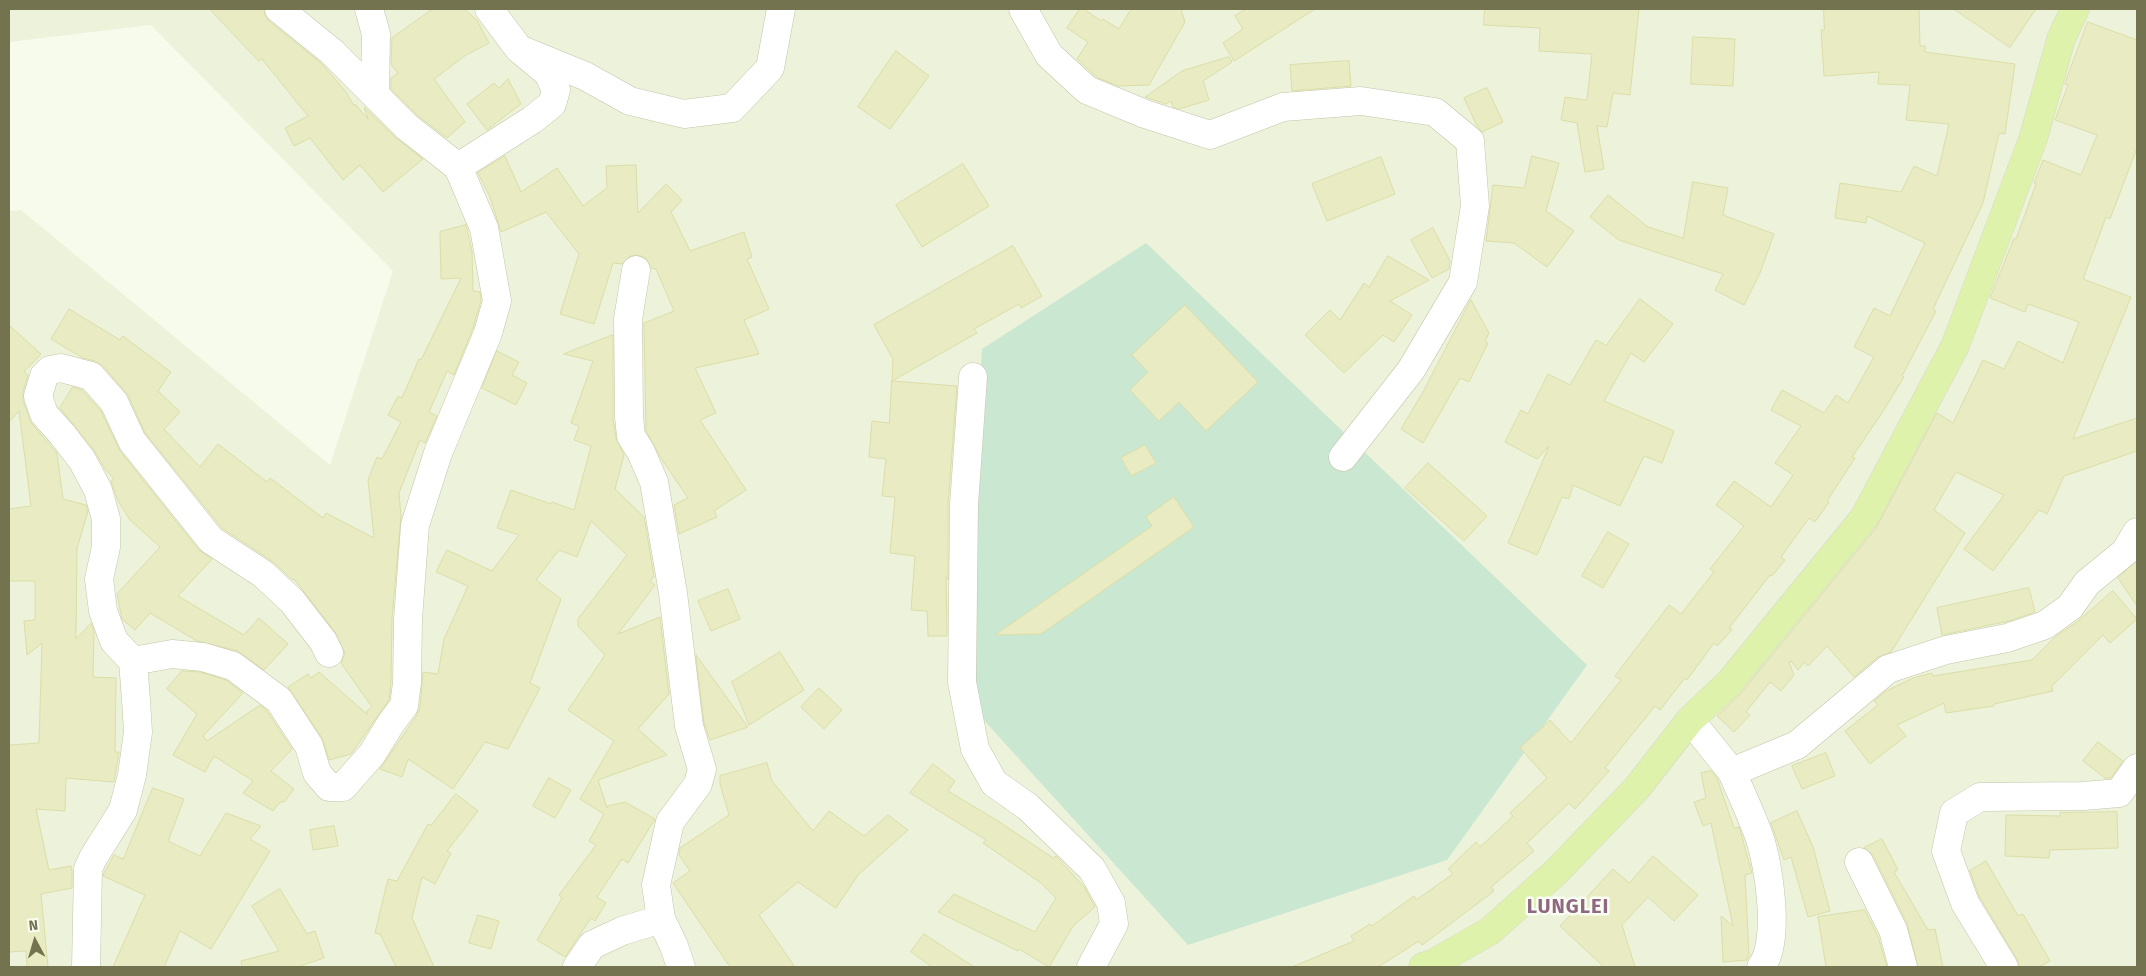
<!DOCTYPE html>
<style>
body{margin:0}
#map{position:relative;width:2146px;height:976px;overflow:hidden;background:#f7fbeb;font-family:"Fira Sans",sans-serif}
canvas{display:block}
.frame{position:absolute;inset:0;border:10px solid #737350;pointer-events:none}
.north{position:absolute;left:10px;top:916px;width:50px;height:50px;-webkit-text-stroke:4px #fafdf1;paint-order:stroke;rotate:354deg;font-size:14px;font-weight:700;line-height:20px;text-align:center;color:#737350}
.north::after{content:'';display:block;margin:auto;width:18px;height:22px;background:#737350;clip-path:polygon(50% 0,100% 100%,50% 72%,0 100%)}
</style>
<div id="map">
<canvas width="2146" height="976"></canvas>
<div class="frame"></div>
<div class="north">N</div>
</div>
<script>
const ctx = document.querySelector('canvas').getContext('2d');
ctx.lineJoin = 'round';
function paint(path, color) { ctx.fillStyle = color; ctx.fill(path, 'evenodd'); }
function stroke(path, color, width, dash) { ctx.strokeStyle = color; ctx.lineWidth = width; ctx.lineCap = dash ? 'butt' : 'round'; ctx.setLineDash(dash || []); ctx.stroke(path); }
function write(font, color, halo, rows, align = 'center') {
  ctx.font = font + ' "Fira Sans",sans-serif'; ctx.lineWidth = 5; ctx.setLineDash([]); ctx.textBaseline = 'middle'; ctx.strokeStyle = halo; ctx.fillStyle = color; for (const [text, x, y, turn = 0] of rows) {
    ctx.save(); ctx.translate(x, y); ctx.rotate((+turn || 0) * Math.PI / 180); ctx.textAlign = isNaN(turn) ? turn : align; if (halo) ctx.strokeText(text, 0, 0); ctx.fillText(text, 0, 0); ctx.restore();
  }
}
const residential = new Path2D(`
 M9 9H2137V967H9V211L21 210 330 465 393 271 151 25 9 42Z`);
const green = new Path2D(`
 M1146 243 1587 665 1447 860 1188 945 981 717 967 615 982 349Z`);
const building = new Path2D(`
 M210 9H264L265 15 269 21 322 64 346 92 354 106 355 104 368 119 364 107 396 138 423 159 383 192 360 165 343 180 310 138 294 146 285 128 308 116 262 59 259 61Z
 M433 9H464L477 20 489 43 466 55 434 79 465 122 447 138 417 115 391 89V78L398 73 391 64 392 38Z
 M1080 9H1084L1101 21 1103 19 1119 29 1131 9H1181L1185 22 1149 85 1118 86 1098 78 1077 59 1088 42 1067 28Z
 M1246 9H1315L1234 61 1223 43 1243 29 1235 16Z
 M1485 9H1639L1630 95 1613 93 1607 127 1597 126 1604 169 1585 172 1577 123 1561 120 1565 97 1587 100 1592 54 1539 51 1540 28 1484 25Z
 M1824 9H1919L1920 46H1925V52L2015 64 2005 134 1999 133 1983 203 1933 309 1936 311 1902 376 1904 377 1882 413 1852 457 1855 458 1827 501 1829 502 1815 522 1809 518 1781 557 1785 560 1772 576 1770 575 1729 628 1732 630 1717 646 1714 643 1687 680 1685 678 1660 710 1655 706 1605 768 1609 771 1575 809 1569 803 1527 843 1534 851 1491 887 1494 891 1422 945 1419 941 1378 967H1292L1354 941 1351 936 1370 924 1372 926 1414 896 1416 900 1453 874 1448 869 1476 842 1480 847 1513 816 1510 813 1547 778 1520 748 1550 720 1571 743 1621 680 1615 676 1669 605 1681 614 1714 572 1710 569 1744 526 1716 505 1734 481 1771 507 1793 475 1775 463 1801 426 1771 410 1782 390 1824 413 1836 395 1848 403 1874 357 1854 347 1874 308 1890 316 1925 243 1867 216 1866 223 1835 218 1840 183 1901 192 1914 166 1937 176 1949 124 1906 120 1910 85 1878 84 1879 72 1824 76 1821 30H1824Z
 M1954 9H2036L2010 47Z
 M2088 22 2137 40V148L2110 219 2106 217 2083 279 2131 297 2073 439 2137 418V451L2064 476 2047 514 2039 510 1993 571 1964 549 2004 495 1956 472 1934 510 1965 533 1891 652 1878 657 1854 677 1827 646 1808 666 1804 662 1798 670 1791 661 1789 662 1794 675 1781 691 1770 682 1746 712 1750 715 1734 732 1717 716 1742 692 1876 528 1937 413 1953 423 1983 360 2004 369 2018 341 2063 363 2079 322 2028 304 2025 312 1990 298 2014 238 2016 239 2036 184 2034 183 2043 160 2081 175 2097 135 2055 120 2068 85 2065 84Z
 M1693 37 1735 39 1733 86 1691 84Z
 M896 51 929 76 890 129 858 107Z
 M1229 57 1232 62 1203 81 1209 100 1179 109 1173 107 1171 101 1166 104 1145 97 1182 71Z
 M1349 61 1351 86 1292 91 1290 65Z
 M508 79 521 104 487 130 467 104 494 83 499 88Z
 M1487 88 1503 122 1482 132 1477 126 1464 98Z
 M505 156 521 192 557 168 583 206 607 188 606 166 636 165 638 213 666 184 682 200 671 212 690 251 744 232 752 257 747 259 769 309 744 320 759 354 695 368 716 413 700 420 746 490 714 511 717 517 679 534 674 505 688 498 661 458 646 431 644 323 674 311 656 269 651 268 646 258 638 255 630 256 622 264 613 263 594 324 560 314 579 254 546 212 501 232 490 197 478 173Z
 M1532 156 1559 163 1546 211 1574 231 1547 267 1514 243 1486 241 1493 185 1524 188Z
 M1381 157 1395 194 1327 221 1312 184Z
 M963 164 989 206 922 247 896 205Z
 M1693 182 1728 188 1723 215 1774 234 1760 273 1744 305 1715 290 1723 274 1619 240 1590 217 1608 195 1648 227 1683 238Z
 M466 225 472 251 473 291 480 292 481 300 473 328 454 375 447 371 429 412 437 416 425 443 420 440 399 493 401 516 392 618 391 682 389 700 351 754 329 760 322 738 288 687 308 674 311 678 319 672 368 715 366 712 372 707 341 663 345 653 335 632 294 579 293 580 272 561 222 528 145 433 128 395 103 366 95 361 83 358 51 339 69 309 120 340 123 336 171 372 158 391 180 412 164 429 200 467 218 444 267 482 270 478 323 518 326 513 374 538 368 480 377 457 382 459 401 422 388 415 398 396 402 398 419 359 421 360 461 278 441 279 440 232Z
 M1433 228 1450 261 1449 269 1432 278 1411 240Z
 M1013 246 1042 296 1021 308 1019 304 974 329 977 333 892 381 893 359 874 325Z
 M1388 256 1429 280 1390 301 1412 315 1394 342 1383 335 1344 373 1305 335 1330 310 1340 320 1364 283 1369 287Z
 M1640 299 1673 324 1644 362 1631 353 1604 401 1674 431 1662 463 1644 456 1620 506 1573 485 1569 499 1562 497 1537 555 1508 543 1549 446 1537 459 1505 442 1521 410 1528 414 1548 374 1570 385 1596 340 1606 345Z
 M1471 300 1489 333 1485 341 1488 343 1469 382 1460 378 1423 443 1401 429 1423 392Z
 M1185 305 1258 382 1206 431 1179 402 1159 421 1130 390 1148 372 1132 355Z
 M9 325 41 354 24 372 28 375 23 392V401L32 424 57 453 63 499 86 505 88 511 77 548 76 639 91 623 94 632 93 677 116 678 115 752H119L114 782 66 778 65 811 36 809 49 870 71 866 72 871V888L41 894 48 967H27L26 951 9 952V745L39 743 42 643 27 655 24 621 35 620V581H9V509L31 506 19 411 9 422Z
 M613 335V419L616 438 624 455 615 489 644 517 654 576 650 581 655 585 618 634 660 617 669 694 638 729 667 755 598 780 607 808 608 806 625 802 655 819 628 863 622 859 597 897 606 903 595 921 591 918 565 957 537 940 562 898 559 895 596 845 589 841 604 814 580 799 614 741 568 710 605 655 578 626V619L627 555 591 521 577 557 559 550 536 580 561 599 530 683 540 688 508 749 485 742 453 789 408 759 402 777 380 769 417 715 420 708 423 672 438 674 444 639 468 586 436 572 447 550 492 571 519 535 497 528 511 490 551 504 552 502 574 510 591 446 574 440 579 426 571 423 593 361 564 354Z
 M497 351 519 362 512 375 527 383 516 405 482 388Z
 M892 381 957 386 948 505V580L946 577 947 636H928L927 611 911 610 915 556 890 553 895 497 882 496 886 459 869 457 872 421 889 423Z
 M73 387 82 390 101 411 120 451 199 550 212 559 178 596 244 635 259 618 288 644 264 670 238 651 197 641 150 613 135 630 122 619 117 594 160 547 130 520 117 499 111 481 114 479 105 469 94 450 60 408Z
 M1145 445 1156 463 1131 476 1121 458Z
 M1428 463 1487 516 1464 541 1405 488Z
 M1174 497 1194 527 1041 634 995 635 1152 526 1146 517Z
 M1608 532 1629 544 1603 588 1582 576Z
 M2137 561V606L2118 578Z
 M2029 588 2035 612 2009 621 1942 635 1937 608Z
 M728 589 740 619 711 631 698 601Z
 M2113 591 2137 619 2110 643 2103 635 2052 686 2053 691 1994 704V706L1946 713 1944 703 1897 725 1906 736 1870 764 1845 731 1878 705 1874 701 1886 691 1913 678 1932 673 1933 676 2032 660 2055 637 2077 622Z
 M780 652 804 690 749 725 732 682Z
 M696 655 748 727 710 740 704 723Z
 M182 671 200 672 226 680 243 693 203 736 207 741 260 705 267 711 292 749 271 771 294 789 284 802H280L273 811 243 793 253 781 214 756 205 772 173 755 197 714 167 689Z
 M819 688 842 710 824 729 801 707Z
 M2098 742 2123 761 2111 778H2105L2083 761Z
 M1826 753 1835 776 1802 789 1792 766Z
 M767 763 772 781 813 831 829 811 864 836 888 815 908 830 858 875 836 908 798 882 759 915 795 967H730L673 883 690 871 679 855 680 848 729 815 720 784V776Z
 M933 764 955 781 948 791 998 821 1053 858 1056 856 1085 888 1095 907 1073 926 1049 967 1019 949 1018 951 938 912 954 894 1035 932 1056 898 1041 883 983 843 986 840 910 793Z
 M1711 771 1717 778 1734 828 1739 827 1741 833 1752 873 1745 875 1749 955 1747 960 1723 962 1721 916 1733 926 1711 823 1703 826 1694 802 1706 798 1701 773Z
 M549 778 571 790 555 818 533 806Z
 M153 788 184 799 168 841 200 856 226 813 261 826 250 839 270 851 211 949 180 931 164 967H113L145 895 103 876 104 873 114 855 123 859Z
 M456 794 478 811 447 851 451 853 435 884 422 877 412 918 434 967H396L380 934 375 933 388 879 397 881 428 824 431 825Z
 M1797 811 1813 847 1830 911 1808 917 1791 857 1784 860 1771 823Z
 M2117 812 2118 848 2050 850 2049 858 2005 856 2006 815 2060 816V813Z
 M334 826 338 846 313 850 310 830Z
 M1882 839 1898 870 1894 872 1928 930 1935 929 1943 967H1918L1907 923 1873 855 1864 848Z
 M1653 856 1698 895 1674 921 1648 897 1622 925 1635 967H1604L1560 926 1613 869 1629 883Z
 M1986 861 2018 916 2023 914 2050 961 2039 967H2020L2017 959 1979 896 1970 871Z
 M280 889 307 934 315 931 324 958 297 967H242L241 961 279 951 252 906Z
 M1865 910 1878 936 1887 967H1826L1818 917Z
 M478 915 499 921 491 949 469 943Z
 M924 934 974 967H932L911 952Z`);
const minor = new Path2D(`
 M369 9 376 34 375 94
 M1023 9 1049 55 1087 90 1145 114 1210 135 1283 107 1361 101 1435 112 1470 141 1475 206 1463 282 1411 370 1343 457
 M519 49 585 76 630 101 684 114 732 108 770 68 781 9
 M458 167 532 120 552 104 556 90 548 73 519 49 489 9
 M636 270 628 319 629 417 631 436 641 452 654 482 673 593 689 726 702 769 698 784 670 822 656 885 661 919 674 946 681 967
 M973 377 964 505 962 682 975 749 994 783 1028 807 1092 869 1111 903 1114 924 1091 967
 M133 661 172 654 203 657 233 666 279 700 309 746 317 773 329 787H343L372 754 391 723 404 706 407 683 408 619 415 525 438 453 488 333 497 301 484 228 458 167 407 127 332 52 279 9
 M1690 720 1732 772 1797 745 1888 669 1946 650 2007 638 2045 625 2070 607 2087 583 2125 552 2137 532
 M1732 772C1741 793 1751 814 1759 836 1769 865 1781 942 1761 967
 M1859 862 1893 930 1903 967
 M86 967 88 869 93 858 123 810 132 775 138 732 136 700 133 661 114 641 103 611 99 579 106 547V519L98 490 82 460 62 434 44 414 38 396 44 376 50 370 61 368 91 376 114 402 132 441 211 540 263 574 292 601 323 641 329 653
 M577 967 592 945 622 931 661 919
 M2004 967 1965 903 1946 851 1954 813 1980 797 2083 796 2119 793 2137 768`);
const major = new Path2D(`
 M1423 967 1434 963 1490 931 1557 871 1637 788 1690 720 1730 682 1864 518 1955 346 2033 139 2061 39 2075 9`);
const districtNames = [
 ["LUNGLEI",1568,907]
];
paint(residential, '#edf2da');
paint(green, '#cae7d1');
paint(building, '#e9ebc3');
stroke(building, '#dcdea7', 1);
stroke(minor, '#c3c5a9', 29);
stroke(major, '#d8d8ce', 29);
stroke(minor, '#fff', 28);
stroke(major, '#def2ab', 28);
ctx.letterSpacing = '1px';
write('bold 20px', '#8f6883', '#fafdf1', districtNames);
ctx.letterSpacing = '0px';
</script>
